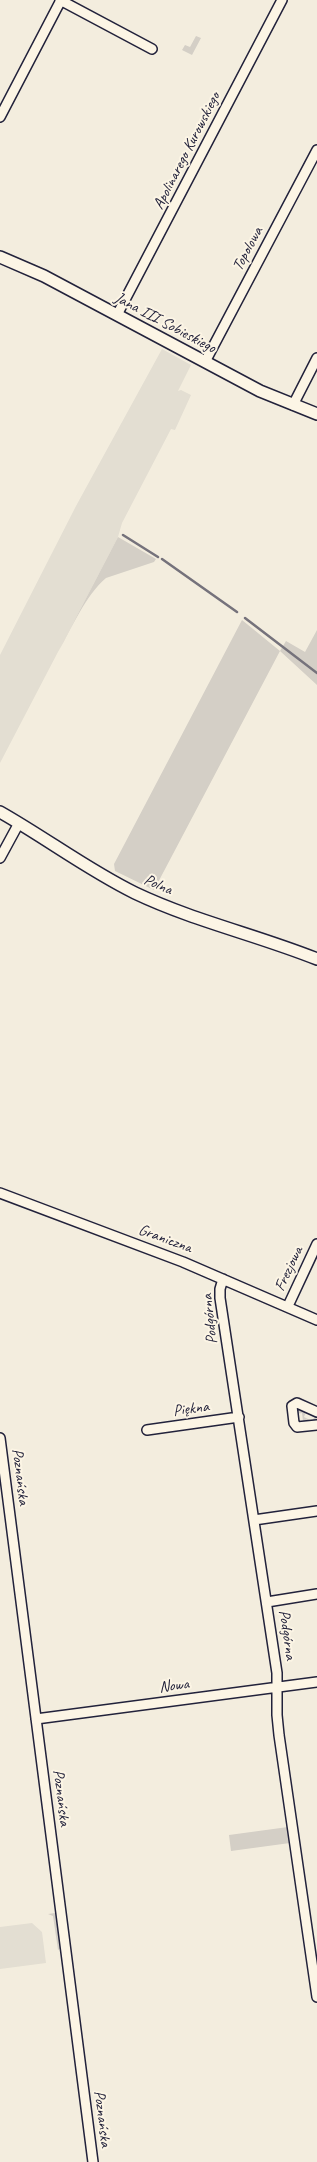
<!DOCTYPE html>
<meta charset="utf-8">
<style>
body{margin:0}
canvas{display:block;background:#f3edde}
</style>
<canvas width="317" height="2162"></canvas>
<script>
const ctx = document.querySelector('canvas').getContext('2d');
ctx.lineJoin = 'round';
function paint(path, color) { ctx.fillStyle = color; ctx.fill(path, 'evenodd'); }
function stroke(path, color, width, dash) { ctx.strokeStyle = color; ctx.lineWidth = width; ctx.lineCap = dash ? 'butt' : 'round'; ctx.setLineDash(dash || []); ctx.stroke(path); }
function write(font, color, halo, rows, align = 'center') {
  ctx.font = font + ' Caveat,sans-serif'; ctx.lineWidth = 4; ctx.setLineDash([]); ctx.textBaseline = 'middle'; ctx.strokeStyle = halo; ctx.fillStyle = color; for (const [text, x, y, turn = 0] of rows) {
    ctx.save(); ctx.translate(x, y); ctx.rotate((+turn || 0) * Math.PI / 180); ctx.textAlign = isNaN(turn) ? turn : align; if (halo) ctx.strokeText(text, 0, 0); ctx.fillText(text, 0, 0); ctx.restore();
  }
}
const built = new Path2D(`
 M162 349 191 365 178 391 181 390 191 395 175 430 171 429 122 523 118 537 0 763V655L76 506Z
 M32 1923 42 1932 46 1963 0 1969V1927Z`);
const green = new Path2D(`
 M196 36 201 38 192 55 182 50 185 45 190 47Z
 M118 537 156 559 154 562 106 578C85 596 72 628 58 652Z
 M242 620 280 651 286 641 305 652 317 630V685L280 651 154 890 115 871 114 864Z
 M298 1408 306 1412 304 1417 312 1421 315 1416H317V1421L297 1424V1422L303 1421 302 1413 296 1414 295 1410Z
 M288 1827 290 1843 231 1851 229 1835Z
 M55 1913 58 1916 61 1948 58 1950 53 1916 48 1914Z`);
const stream = new Path2D(`
 M123 535 158 557
 M162 559 237 612
 M245 618 317 673`);
const minor = new Path2D(`
 M60 0 152 49
 M0 117 61 0
 M117 315 282 0
 M205 362 317 150
 M293 405 317 358
 M0 858 19 823
 M0 1193 183 1262 317 1320
 M223 1279 220 1289V1298L277 1673V1715L279 1735 317 1997
 M288 1306 317 1244
 M317 1412 297 1403 292 1406 294 1423 297 1427 317 1425
 M147 1430 239 1417
 M0 1438 93 2162
 M254 1520 317 1511
 M267 1602 317 1594
 M36 1719 317 1682`);
const tertiary = new Path2D(`
 M0 257 44 276 260 391 317 414
 M0 812C46 838 88 870 135 893 194 921 257 935 317 959`);
const streetNames = [
 ["Apolinarego Kurowskiego",187,151,-63],
 ["Topolowa",248,249,-62],
 ["Jana III Sobieskiego",165,323,28],
 ["Polna",158,885,24],
 ["Graniczna",165,1239,20],
 ["Frezjowa",289,1269,-65],
 ["Podgórna",210,1319,-96],
 ["Piękna",191,1409,-8],
 ["Poznańska",20,1477,83],
 ["Podgórna",287,1635,82],
 ["Nowa",174,1686,-7],
 ["Poznańska",61,1798,83],
 ["Poznańska",102,2119,83]
];
paint(built, '#e3ded2');
paint(green, '#d4cfc6');
stroke(stream, '#75727b', 2.5);
stroke(minor, '#22223b', 12);
stroke(tertiary, '#22223b', 14);
stroke(minor, '#fcf5e5', 9);
stroke(tertiary, '#fcf5e5', 11);
write('16px', '#22223b', '#fcf5e5', streetNames);
</script>
